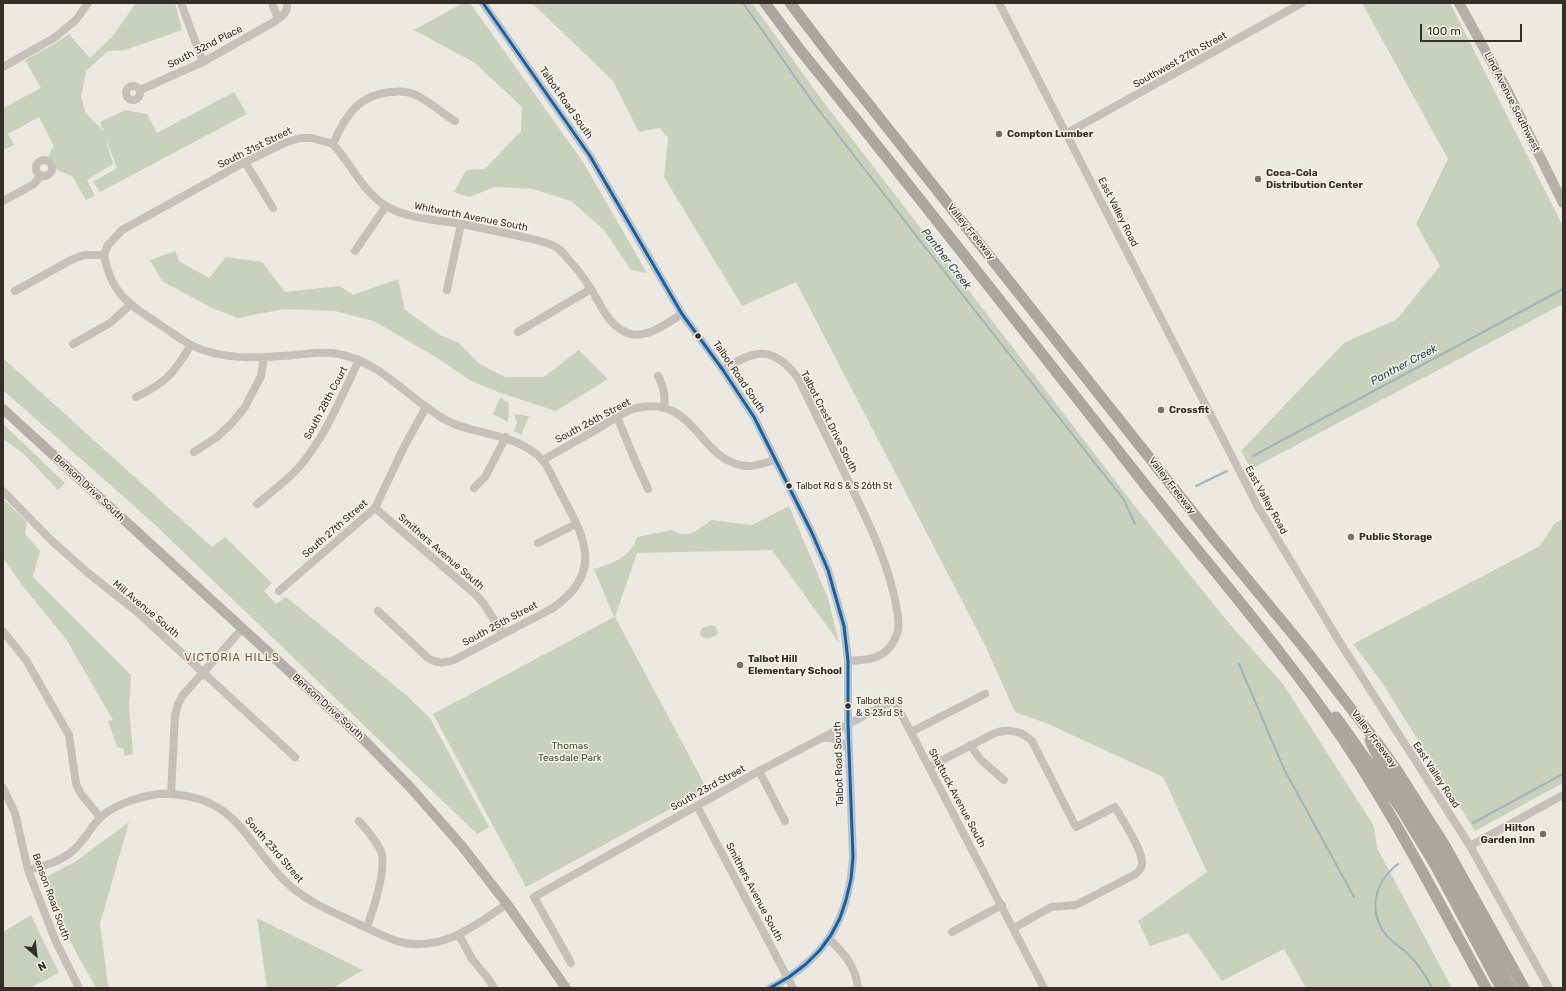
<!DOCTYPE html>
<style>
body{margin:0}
#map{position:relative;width:1566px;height:991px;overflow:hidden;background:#ece9e1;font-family:Rubik,sans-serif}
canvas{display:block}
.frame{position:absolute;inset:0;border:4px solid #352f29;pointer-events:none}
.north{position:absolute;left:16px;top:935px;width:40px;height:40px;-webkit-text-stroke:3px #f8f4e9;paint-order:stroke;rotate:152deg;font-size:11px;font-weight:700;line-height:16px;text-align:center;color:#352f29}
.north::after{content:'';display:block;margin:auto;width:14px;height:18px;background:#352f29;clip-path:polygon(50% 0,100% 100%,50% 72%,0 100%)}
.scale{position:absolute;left:1420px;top:24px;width:102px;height:18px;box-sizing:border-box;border:2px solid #352f29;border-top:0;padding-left:5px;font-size:12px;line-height:14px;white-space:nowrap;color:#352f29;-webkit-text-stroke:3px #f8f4e9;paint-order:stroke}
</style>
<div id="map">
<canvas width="1566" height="991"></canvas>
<div class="frame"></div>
<div class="north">N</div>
<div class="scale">100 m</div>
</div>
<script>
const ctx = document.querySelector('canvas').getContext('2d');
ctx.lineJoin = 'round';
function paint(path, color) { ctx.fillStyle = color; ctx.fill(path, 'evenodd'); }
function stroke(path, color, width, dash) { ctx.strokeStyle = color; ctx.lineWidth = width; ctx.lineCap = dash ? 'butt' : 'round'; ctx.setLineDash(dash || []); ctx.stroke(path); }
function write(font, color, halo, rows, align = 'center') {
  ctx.font = font + ' Rubik,sans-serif'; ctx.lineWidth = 3; ctx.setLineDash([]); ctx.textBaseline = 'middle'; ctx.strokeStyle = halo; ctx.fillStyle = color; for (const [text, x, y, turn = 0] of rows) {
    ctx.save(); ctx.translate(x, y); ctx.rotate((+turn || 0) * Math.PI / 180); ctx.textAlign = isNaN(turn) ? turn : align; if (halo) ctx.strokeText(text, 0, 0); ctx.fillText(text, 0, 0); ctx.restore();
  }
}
const green = new Path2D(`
 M136 3H175L182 30 125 50 108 51 86 71 81 98 86 113 103 131 100 122 125 110 147 114 157 133 234 92 247 114 100 192 93 182 117 168 105 137 113 164 87 180 95 196 86 200 72 176 57 170 54 161 48 156 54 146 39 117 8 134 14 145 3 150V108L41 88 25 60 56 43 69 34 90 58 112 37Z
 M463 3H470L583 162 647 273 631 270 604 230 571 201 533 189 495 187 469 197 454 192 466 170 485 169 521 131 522 107 475 63 414 30Z
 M532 3H752L819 96 1134 505 1227 621 1283 684 1374 826 1377 848 1452 988H1306L1284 949 1222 981 1188 933 1150 946 1138 921 1207 872 1163 777 1046 723 1015 712 986 647 796 282 742 306 664 177 668 138 660 128 639 132 613 81Z
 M1362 3H1450L1563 226V304L1251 469 1241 451 1344 343 1397 319 1440 266 1416 224 1448 159Z
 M175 251 179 261 209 278 226 257 262 262 285 292 340 286 353 295 398 279 405 310 440 335 459 343 478 363 505 377H544L579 350 608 379 556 411 503 394 471 381 439 359 374 321 335 311 284 309 238 318 212 308 162 281 150 260Z
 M3 358 212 547 225 537 272 583 264 591 276 604 286 597 406 695 430 718 489 827 477 834 151 521 3 390Z
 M500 397 509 403 508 422 493 414Z
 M514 414 529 416 521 435 514 431 517 423Z
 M3 424 65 483 58 490 24 454 3 439Z
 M3 499 27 522 25 534 40 551 33 577 131 675 129 707 133 754 124 756V749L117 747 108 721 113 720 66 639 22 585 3 558Z
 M789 506 828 598 839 643 772 550 637 553 615 617 707 789 526 887 433 714 614 617 594 569C613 563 630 558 637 537L672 530C688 540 698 530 711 520L752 525Z
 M1563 519V783L1475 831 1381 681 1353 644 1540 546 1555 523Z
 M711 625 716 627 718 633 715 636 707 639 701 636 700 632 702 628Z
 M129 822 100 924 108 985 111 988H96L66 934 42 879 75 862Z
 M31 915 59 973 30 988H3V932Z
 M257 918 363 970 333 988H267Z`);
const stream = new Path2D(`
 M743 3 814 104 925 247 1124 500 1135 524
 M1253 456 1563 289
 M1196 486 1227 471
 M1239 664 1284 769 1354 897
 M1473 823 1563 774
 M1398 864C1375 882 1367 910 1386 935 1392 942 1402 948 1409 955 1419 965 1426 976 1432 988`);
const minor = new Path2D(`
 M181 3 203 62
 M272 3 278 19
 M483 3 590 156 682 314 723 370 754 417 812 533 828 570 844 626 848 661V724L853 857C849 919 826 959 770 988
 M999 3 1258 507 1339 641 1470 846 1549 988
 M3 67 54 38 76 20 88 3
 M126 93a7 7 0 1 1 14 0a7 7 0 1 1-14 0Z
 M140 90 203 62 272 23C280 18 289 13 287 3
 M1067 133 1302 3
 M333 144C351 164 363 192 386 206 408 219 438 220 462 224 481 228 500 232 519 236 532 239 545 241 556 247 561 250 564 254 567 258 576 267 584 278 591 289 601 305 608 325 627 333 646 340 667 323 682 314
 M36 168a8 8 0 1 1 16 0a8 8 0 1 1-16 0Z
 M245 162 273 208
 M3 201 34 184 41 175
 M355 251 386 206
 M104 255C111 294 129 304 159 324 170 331 180 339 191 345 223 361 261 358 295 355 311 353 328 351 343 355 383 364 409 399 444 419 468 433 499 432 524 446 531 450 539 455 543 461 549 468 553 479 558 488 570 512 594 546 582 575 577 588 564 600 553 608L454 660C444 663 437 664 428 658L378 611
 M104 255 108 245 122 230 245 162 287 142 300 138H312L333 144C345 116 359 94 392 92 400 91 409 92 416 95 430 102 442 113 455 121
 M447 290 461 224
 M15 291 71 260 84 255H104
 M518 332 591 289
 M73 344 110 323 130 305
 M723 370C755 349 773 345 798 378 815 413 832 448 849 482 869 524 889 563 897 610 898 618 900 627 897 634 888 659 870 660 848 661
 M658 376C664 387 666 396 664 407
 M136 397C166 383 174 373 191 345
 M617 417 637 465 648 489
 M194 452 217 437 232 423 245 407 261 376 264 358
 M543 460C563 448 584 437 604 425 614 419 625 411 636 408 694 395 697 455 740 465 752 468 764 463 775 460
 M474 488 485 477 506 437
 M3 491 51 540 88 573 135 610 295 757
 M257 504C271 492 287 481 299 467 326 436 341 397 359 360
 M375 508 476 595 484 604 503 634
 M538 543 576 524
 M279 591 375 508 404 447 426 407
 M3 631 26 660 69 735 76 784 81 794 100 817
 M911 732 985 694
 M823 738C835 736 841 742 849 750
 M970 745 981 760 1004 780
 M929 767 995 733C1010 728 1021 731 1032 741L1076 827 1115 807C1122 819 1143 851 1142 863 1142 869 1138 872 1134 875L1076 905 1051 907 1014 928
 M759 771 785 821
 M3 788 15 813 28 870 56 942 79 988
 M171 794 175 716 178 704 183 695 242 629
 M697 806 793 988
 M359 821C367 830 376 840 381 851 387 868 373 910 367 927
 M1470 846 1563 795
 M28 870C42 866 57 863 70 853 85 842 89 828 101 817 116 803 151 792 171 794 235 798 244 838 282 878 301 898 325 909 350 920 366 927 383 937 400 942 442 952 475 926 507 904
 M952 932 1002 905
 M459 935 472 959 487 977 494 988
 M829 939C844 953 856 967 858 988
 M571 963 534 897 759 771 894 700 1044 988`);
const major = new Path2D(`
 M1459 3 1508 92 1563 203
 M3 409 363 739 410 787 461 845 507 904 566 988`);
const highway = new Path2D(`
 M765 3 801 51C914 190 1024 331 1135 472 1199 554 1267 631 1327 716 1388 802 1435 896 1486 988
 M790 3 832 58 1214 539 1305 649 1376 741 1396 769 1444 844 1524 988
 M1336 717 1401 809 1435 865 1501 988
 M1370 740C1382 770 1404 796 1420 823 1452 877 1481 933 1511 988`);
const bus1 = new Path2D(`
 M483 3 590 156 682 314 723 370 754 417 812 533 828 570 844 626 848 661V724L853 857 851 879 846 900 840 918 831 935 820 950 806 964 789 977 770 988`);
const markers = [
 [999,134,4,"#757069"],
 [1258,179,4,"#757069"],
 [698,336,3.5,"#352f29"],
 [1161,410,4,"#757069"],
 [789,486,3.5,"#352f29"],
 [1351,537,4,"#757069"],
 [740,665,4,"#757069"],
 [848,706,3.5,"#352f29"],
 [1543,834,4,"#757069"]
];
const busNames = [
 ["Talbot Rd S & S 26th St",796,486],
 ["Talbot Rd S",856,701],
 ["& S 23rd St",856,713]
];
const streetNames = [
 ["South 32nd Place",205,47,-27],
 ["Southwest 27th Street",1180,60,-29],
 ["Lind Avenue Southwest",1512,102,63],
 ["Talbot Road South",566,103,55],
 ["South 31st Street",255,148,-26],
 ["East Valley Road",1118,212,63],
 ["Whitworth Avenue South",471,217,11],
 ["Valley Freeway",971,232,51],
 ["Talbot Road South",739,377,56],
 ["South 28th Court",326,403,-62],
 ["South 26th Street",593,421,-28],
 ["Talbot Crest Drive South",829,422,63],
 ["Valley Freeway",1172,486,52],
 ["Benson Drive South",89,488,43],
 ["East Valley Road",1266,500,61],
 ["South 27th Street",335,529,-41],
 ["Smithers Avenue South",441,552,41],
 ["Mill Avenue South",146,609,40],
 ["South 25th Street",500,624,-28],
 ["Benson Drive South",328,707,42],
 ["Valley Freeway",1374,739,53],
 ["Talbot Road South",839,764,-92],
 ["East Valley Road",1436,775,57],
 ["South 23rd Street",708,788,-29],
 ["Shattuck Avenue South",957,798,62],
 ["South 23rd Street",274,850,49],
 ["Smithers Avenue South",754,892,62],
 ["Benson Road South",51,897,70]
];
const poiNames = [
 ["Compton Lumber",1007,134],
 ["Coca-Cola",1266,173],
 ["Distribution Center",1266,185],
 ["Crossfit",1169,410],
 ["Public Storage",1359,537],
 ["Talbot Hill",748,659],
 ["Elementary School",748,671],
 ["Hilton",1535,828,"right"],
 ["Garden Inn",1535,840,"right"]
];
const parkNames = [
 ["Thomas",570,746],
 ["Teasdale Park",570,758]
];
const waterNames = [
 ["Panther Creek",946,259,52],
 ["Panther Creek",1404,365,-28]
];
const neighbourhoodNames = [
 ["VICTORIA HILLS",232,658]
];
paint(green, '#c9d1bc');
stroke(stream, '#9fb5ba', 2);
stroke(minor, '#c5c1ba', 8);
stroke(major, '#b3afa9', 10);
stroke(highway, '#aba7a0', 11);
stroke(bus1, '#0065bd', 3);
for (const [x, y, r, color] of markers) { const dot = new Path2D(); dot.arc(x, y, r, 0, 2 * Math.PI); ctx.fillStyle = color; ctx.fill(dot); stroke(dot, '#f8f4e9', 1.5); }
write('9px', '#352f29', '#f8f4e9', busNames, 'left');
write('10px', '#352f29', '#f8f4e9', streetNames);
write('bold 10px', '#352f29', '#f8f4e9', poiNames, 'left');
write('10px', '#3d512e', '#f8f4e9', parkNames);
write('italic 11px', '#224553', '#f8f4e9', waterNames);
ctx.letterSpacing = '1px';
write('11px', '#7d4e29', '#f8f4e9', neighbourhoodNames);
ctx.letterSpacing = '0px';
</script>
